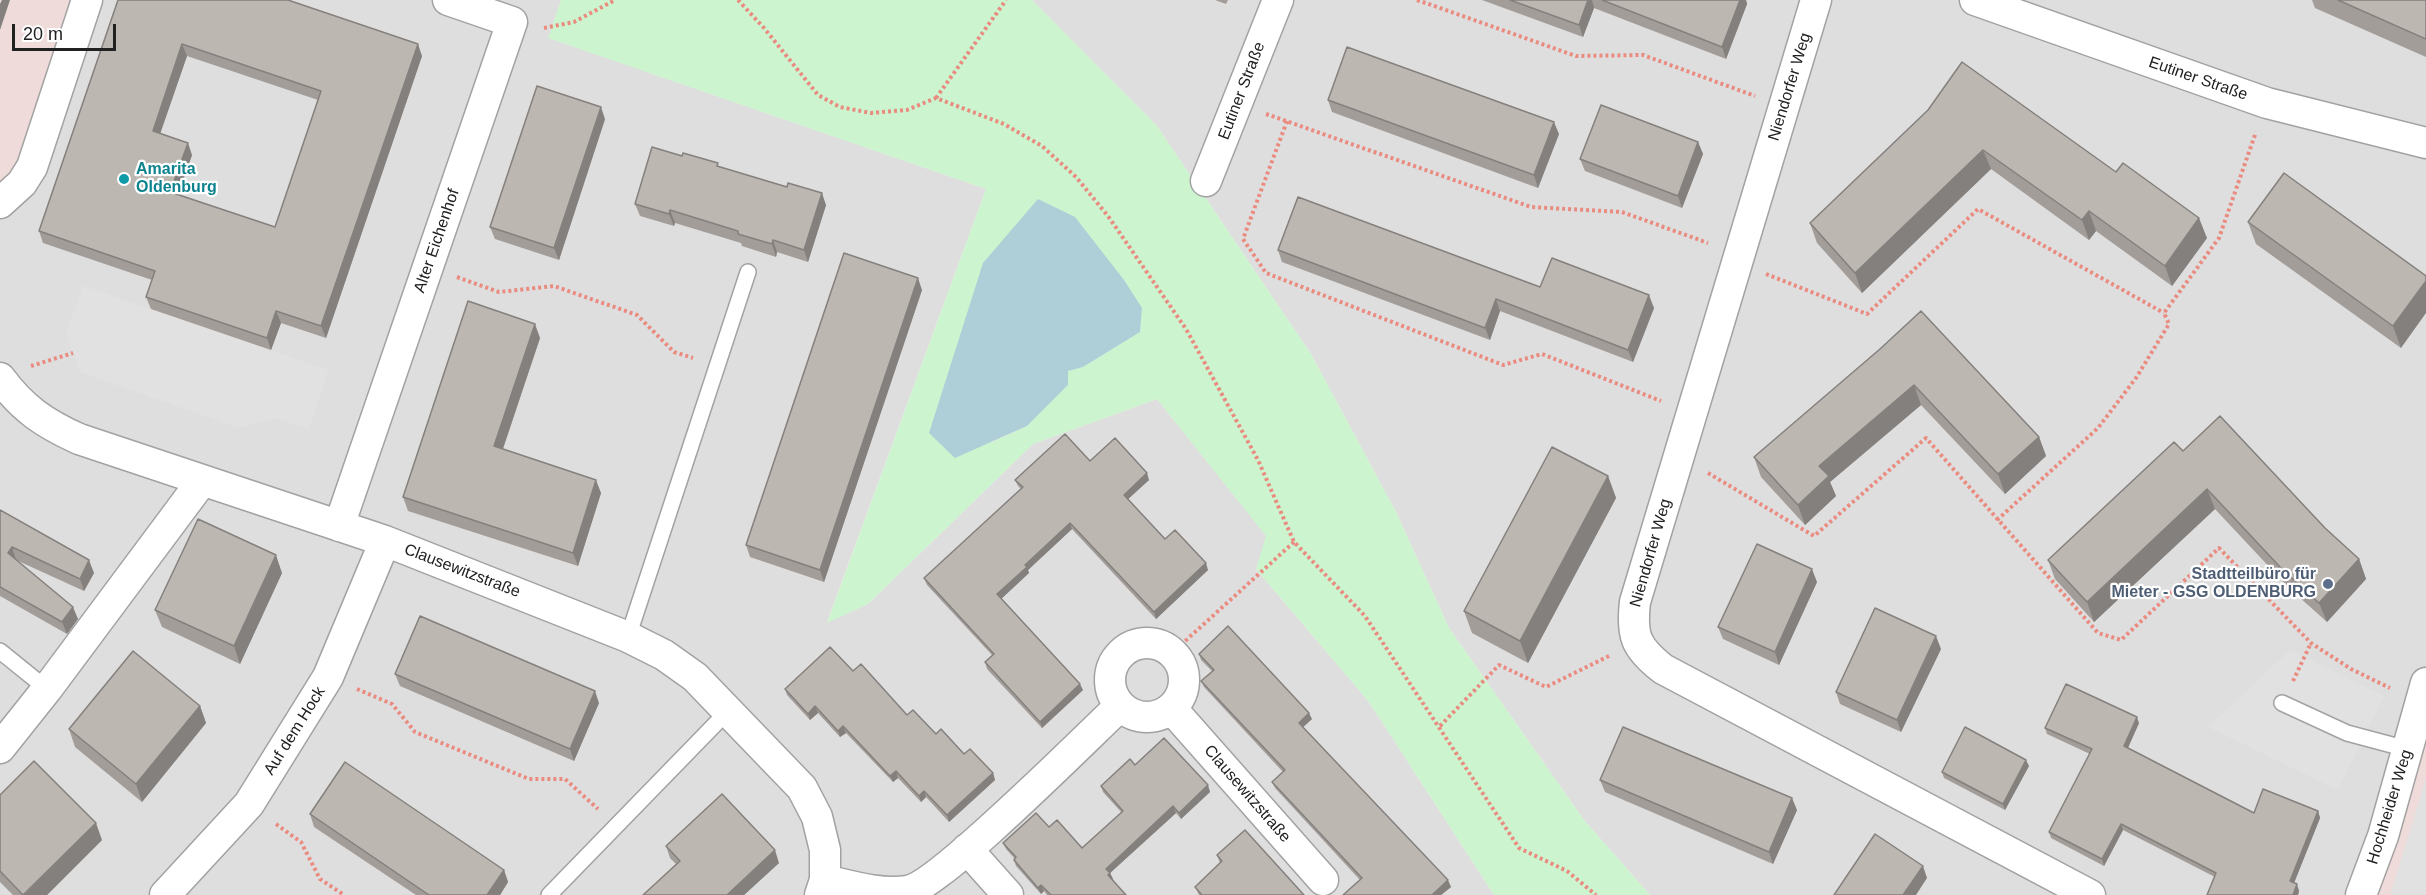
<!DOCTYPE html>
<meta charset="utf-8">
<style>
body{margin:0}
#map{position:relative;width:2426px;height:895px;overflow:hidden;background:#f0eee9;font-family:Helvetica,sans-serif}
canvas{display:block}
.scale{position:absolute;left:12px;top:24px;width:104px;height:27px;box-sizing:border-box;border:3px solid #212121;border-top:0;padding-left:8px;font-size:18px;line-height:21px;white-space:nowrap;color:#212121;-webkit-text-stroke:4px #fff;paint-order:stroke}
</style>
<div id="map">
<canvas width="2426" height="895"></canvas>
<div class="scale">20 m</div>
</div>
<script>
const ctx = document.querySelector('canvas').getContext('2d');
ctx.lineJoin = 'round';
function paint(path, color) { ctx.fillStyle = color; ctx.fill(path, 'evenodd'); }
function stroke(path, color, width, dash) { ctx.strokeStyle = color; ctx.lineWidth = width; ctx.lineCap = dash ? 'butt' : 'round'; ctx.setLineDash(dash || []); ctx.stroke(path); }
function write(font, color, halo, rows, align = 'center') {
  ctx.font = font + ' Helvetica,sans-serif'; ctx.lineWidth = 4.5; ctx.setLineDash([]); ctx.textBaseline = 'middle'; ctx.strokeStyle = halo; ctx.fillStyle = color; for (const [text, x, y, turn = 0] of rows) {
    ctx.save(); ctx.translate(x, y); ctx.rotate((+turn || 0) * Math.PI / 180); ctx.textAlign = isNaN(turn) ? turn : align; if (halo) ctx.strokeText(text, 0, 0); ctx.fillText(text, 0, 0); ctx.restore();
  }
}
const residential = new Path2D(`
 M0 0H561L549 38 986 189 827 622 868 604 1033 444 1157 399 1267 536 1256 569 1369 702 1494 895H0Z
 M1032 0H2426V895H1650L1584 820 1449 628 1396 512 1311 354 1157 126Z`);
const commercial = new Path2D(`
 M0 0H87L32 167 0 203Z
 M2426 683V895H2360Z`);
const park = new Path2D(`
 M561 0H1032L1157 126 1311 354 1396 512 1449 628 1584 820 1650 895H1494L1369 702 1256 569 1266 536 1157 399 1033 444 868 604 827 623 986 189 548 38ZM1124 280 1140 332 1083 367 1067 371 1068 385 1027 426 990 443Z`);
const parking = new Path2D(`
 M83 286 329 370 309 429 276 418 239 428 80 372 66 334Z
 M2290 650 2384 696 2338 790 2208 727Z
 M2426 777V895H2390L2418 805Z`);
const water = new Path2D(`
 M1038 199 1075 217 1124 280 1142 308 1140 332 1083 367 1068 371V385L1027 426 955 458 929 433 983 263Z`);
const path = new Path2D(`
 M738 0 764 28 818 95 840 107 871 113 907 110 936 98 1004 124 1042 146 1076 177 1108 216 1186 329 1258 460 1294 542 1365 616 1519 848 1567 871 1596 895
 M1417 0 1576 56 1643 55 1755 96
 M544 28 574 22 615 0
 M936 98 1006 0
 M1266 114 1531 207 1622 212 1708 243
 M1287 121 1243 239 1266 273 1503 365 1542 354 1661 401
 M1766 274 1867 314 1978 209 2164 313
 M457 277 499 292 554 286 637 315 674 352 693 358
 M31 366 73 353
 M1708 473 1814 536 1926 438 2098 633 2121 640 2219 548 2311 643 2351 669 2390 688
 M1997 520 2098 428 2136 378 2169 324 2164 313 2219 238 2256 132
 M1172 653 1294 542
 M2293 681 2311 643
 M357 689 392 704 415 732 529 779H565L598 809
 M1440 726 1499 665 1546 687 1609 656
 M276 824 301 842 320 879 344 895`);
const lane = new Path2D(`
 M628 637 748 272
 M0 651 47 689
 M2282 703 2347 733 2407 749
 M549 895 729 710`);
const street = new Path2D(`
 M1816 0 1635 602C1631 636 1636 648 1663 669L2090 895
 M1975 0 2267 103 2426 143
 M1206 181 1278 0
 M0 203 22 183 32 167 87 0
 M0 378C23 409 44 423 79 439L385 541 628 637 664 655 695 677 802 788 817 817 825 850V880L820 895
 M339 526 512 22 448 0
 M1110 680a37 37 0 1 1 74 0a37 37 0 1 1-74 0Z
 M1171 708 1323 880
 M0 748 47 689 202 481
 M967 849 1008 895
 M825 880C851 886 880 895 907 891 938 887 1087 737 1120 706
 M165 895 249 804 328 677 385 541
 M2361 895 2383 836 2426 683`);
const wall = new Path2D(`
 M118 0 422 56 326 338 281 323 271 350 151 309 146 297 152 280 43 243 39 231ZM187 56 318 100 275 227 178 194 192 155 160 133Z
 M1215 0H1228L1226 4Z
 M1482 0H1746L1747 4 1726 59 1594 8 1583 37Z
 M2312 0H2426V57L2315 8Z
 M1328 100 1559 134 1538 188 1332 112Z
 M1928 110 2207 238 2172 286 2096 231 2089 240 1991 169 1862 293 1817 243 1810 223Z
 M605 119 559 260 495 239 490 227Z
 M1698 142 1703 154 1682 208 1585 171 1580 159Z
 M719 167 826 205 808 262 777 252 776 257 742 246 741 243 675 223 674 226 640 216 635 204Z
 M2248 222 2426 276 2401 348 2256 244Z
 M1278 250 1540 287 1654 308 1633 362 1500 311 1490 340 1282 262Z
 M922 290 824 582 750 557 746 545Z
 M540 338 503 449 601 493 578 566 408 511 403 497Z
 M1880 349 2039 437 2046 456 2005 494 1921 405 1830 482 1836 496 1805 525 1761 477 1754 457Z
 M2183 451 2325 528 2359 559 2366 579 2327 622 2289 588 2215 509 2094 622 2055 579 2048 560Z
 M1090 461 1149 480 1128 499 1165 539 1208 570 1156 619 1072 529 1028 570 1029 573 1001 599 1083 690 1042 728 987 669 985 662 992 655 927 585 924 578 1021 489 1018 486 1015 480Z
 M1608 476 1616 498 1528 663 1472 633 1464 611Z
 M0 510 94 573 84 591 16 560 78 619 67 634 0 596Z
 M282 573 240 664 162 627 155 610Z
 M1817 582 1779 665 1723 639 1718 627Z
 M1941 649 1901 732 1840 704 1836 692Z
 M1199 654 1312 719 1303 727 1451 887 1441 895H1343L1360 880 1275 788 1272 782 1283 772 1204 687 1201 681 1212 671 1201 660Z
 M853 671 907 715 993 773 995 780 949 822 926 797 921 802 898 778 893 782 846 733 840 737 818 713 810 720 787 695 785 689Z
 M395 674 599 703 574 761 400 686Z
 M200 706 206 723 142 802 75 747 69 729Z
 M2139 723 2128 748 2254 813 2318 811 2320 818 2294 883 2299 891 2298 895H2207L2215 877 2123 830 2104 866 2051 838 2049 832 2090 754 2047 734 2045 728Z
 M1135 765 1210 792 1181 819 1176 813 1110 873 1113 879 1112 880 1126 895H1047L1044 891 1041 894 1016 866 1014 860 1015 859 1006 849 1003 843 1049 827 1082 848 1122 813 1103 792 1101 786Z
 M2029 766 2005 810 1944 778 1942 772Z
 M1600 780 1797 810 1773 864 1605 792Z
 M0 795 102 840 47 895H13L0 882Z
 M310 814 504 870 508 882 500 895H416L314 827Z
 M666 846 779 863 744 895H643L676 864 670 858Z
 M1217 855 1304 895H1199L1195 887 1220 863Z`);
const shadedWall = new Path2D(`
 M2 0H10L0 30V4Z
 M1588 0H1592L1594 8 1583 37 1579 25Z
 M1740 0H1746L1747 4 1726 59 1722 47Z
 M182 44 187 56 157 143 153 131Z
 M418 44 422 56 326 338 321 326Z
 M601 107 605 119 559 260 554 248Z
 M1554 122 1559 134 1538 188 1534 175Z
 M1698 142 1703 154 1682 208 1678 196Z
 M188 143 192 155 175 204 170 192Z
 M1983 150 1991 169 1862 293 1855 273Z
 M822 193 826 205 808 262 804 250Z
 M670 210 675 223 674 226 669 214Z
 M2089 211 2096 231 2089 240 2082 220Z
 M2199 218 2207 238 2172 286 2165 266Z
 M773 240 777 252 776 257 772 244Z
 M918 278 922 290 824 582 820 570Z
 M2426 281V313L2401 348 2393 326Z
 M1649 295 1654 308 1633 362 1628 350Z
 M1496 299 1500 311 1490 340 1485 328Z
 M276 311 281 323 271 350 267 338Z
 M535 324 540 338 499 460 494 446Z
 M1914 385 1921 405 1830 482 1836 496 1805 525 1798 505 1819 466Z
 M2039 437 2046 456 2005 494 1998 474Z
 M1147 473 1149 480 1126 501 1124 495Z
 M1608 476 1616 498 1528 663 1520 641Z
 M596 480 601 493 578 566 573 553Z
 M2207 489 2215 509 2094 622 2087 602Z
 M1070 523 1072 529 1028 570 1029 573 1000 600 997 594 1025 565Z
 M12 547 16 560 8 553Z
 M276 555 282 573 240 664 234 646Z
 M2359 559 2366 579 2327 622 2319 603Z
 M89 560 94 573 84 591 80 579Z
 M1206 563 1208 570 1156 619 1154 612Z
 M1812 569 1817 582 1779 665 1775 652Z
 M73 607 78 619 67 634 62 622Z
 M1936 636 1941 649 1901 732 1897 720Z
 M1080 684 1083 690 1042 728 1040 722Z
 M595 691 599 703 574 761 570 749Z
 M200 706 206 723 142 802 136 784Z
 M815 706 818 713 810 720 808 714Z
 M1309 713 1312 719 1301 729 1299 723Z
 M2137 717 2139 723 2126 752 2124 746Z
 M843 726 846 733 840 737 838 731Z
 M2026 760 2029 766 2005 810 2003 804Z
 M896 771 898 778 893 782 890 776Z
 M993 773 995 780 949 822 947 815Z
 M1208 785 1210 792 1181 819 1179 813Z
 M924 791 926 797 921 802 919 796Z
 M1792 798 1797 810 1773 864 1769 852Z
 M1173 806 1176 813 1110 873 1113 879 1110 881 1106 869Z
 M2318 811 2320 818 2292 888 2290 881Z
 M96 823 102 840 47 895H24Z
 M2121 824 2123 830 2104 866 2102 859Z
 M775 850 779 863 744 895H727Z
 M1923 866 1927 878 1916 895H1903Z
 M504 870 508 882 500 895H487Z
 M1448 880 1451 887 1441 895H1432Z
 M2297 884 2299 891 2298 895H2293Z
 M1041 885 1044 891 1041 894 1038 888Z`);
const building = new Path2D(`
 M118 0H288L418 44 321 326 276 311 267 338 146 297 155 271 39 231ZM182 44 321 91 275 227 170 192 188 143 153 131Z
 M1510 0H1588L1579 25Z
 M1602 0H1740L1722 47Z
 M2338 0H2426V39Z
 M1347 47 1554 122 1534 175 1328 100Z
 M1962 62 2116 172 2123 163 2199 218 2165 266 2089 211 2082 220 1983 150 1855 273 1810 223 1928 110Z
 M537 86 601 107 554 248 490 227Z
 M1601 105 1698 142 1678 196 1580 159Z
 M652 147 682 156 683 153 718 163 717 166 787 187 788 183 822 193 804 250 773 240 772 244 738 234V231L670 210 669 214 635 204Z
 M2284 173 2426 276V281L2393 326 2248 222Z
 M1298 197 1540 287 1552 258 1649 295 1628 350 1496 299 1485 328 1278 250Z
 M844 253 918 278 820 570 746 545Z
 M468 301 535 324 494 446 596 480 573 553 403 497Z
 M1921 311 2039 437 1998 474 1914 385 1819 466 1829 476 1798 505 1754 457 1880 349Z
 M2220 416 2325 528 2359 559 2319 603 2281 568 2207 489 2087 602 2048 560 2174 442 2183 451Z
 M1065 434 1090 461 1115 438 1147 473 1124 495 1165 539 1175 530 1206 563 1154 612 1070 523 1025 565 1027 567 997 594 1080 684 1040 722 985 662 994 654 924 578 1023 487 1015 480Z
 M1552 447 1608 476 1520 641 1464 611Z
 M0 510 89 560 80 579 12 547 8 553 73 607 62 622 0 587Z
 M198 519 276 555 234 646 155 610Z
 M1757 544 1812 569 1775 652 1718 627Z
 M1875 608 1936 636 1897 720 1836 692Z
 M420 616 595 691 570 749 395 674Z
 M1228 626 1309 713 1299 723 1448 880 1432 895H1343L1362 878 1272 782 1285 770 1201 681 1214 670 1199 654Z
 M830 647 853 671 861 664 907 715 913 710 936 734 941 729 964 754 970 749 993 773 947 815 924 791 919 796 896 771 890 776 843 726 838 731 815 706 808 714 785 689Z
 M133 651 200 706 136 784 69 729Z
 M2066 684 2137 717 2124 746 2254 813 2263 789 2318 811 2290 881 2297 884 2293 895H2207L2216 873 2121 824 2102 859 2049 832 2092 749 2045 728Z
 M1623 727 1792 798 1769 852 1600 780Z
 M1965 727 2026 760 2003 804 1942 772Z
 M1164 738 1208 785 1179 813 1173 806 1106 869 1110 873 1108 875 1126 895H1051L1041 885 1038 888 1014 860 1016 857 1003 843 1036 813 1049 827 1057 820 1082 848 1123 811 1101 786 1130 759 1135 765Z
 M34 761 96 823 23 895 0 871V795Z
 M345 762 504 870 487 895H429L310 814Z
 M722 794 775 850 727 895H643L680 861 666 846Z
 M1245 830 1304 895H1202L1195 887 1222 861 1217 855Z
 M1875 834 1923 866 1903 895H1834Z`);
const markers = [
 [124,179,6,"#0f9aa8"],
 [2328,584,6,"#5c6f8a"]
];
const streetNames = [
 ["Eutiner Straße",2198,79,19],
 ["Niendorfer Weg",1790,87,-73],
 ["Eutiner Straße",1242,91,-69],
 ["Alter Eichenhof",437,241,-71],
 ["Niendorfer Weg",1651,553,-74],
 ["Clausewitzstraße",462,571,21],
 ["Auf dem Hock",295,731,-58],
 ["Clausewitzstraße",1247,794,49],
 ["Hochheider Weg",2390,807,-73]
];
const cultureNames = [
 ["Amarita",136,170],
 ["Oldenburg",136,188]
];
const serviceNames = [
 ["Stadtteilbüro für",2316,575],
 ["Mieter - GSG OLDENBURG",2316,593]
];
paint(residential, '#dfdede');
paint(commercial, '#efdbda');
paint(park, '#ccf4cf');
paint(parking, '#e1e1e1');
paint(water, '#afcfd8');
stroke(lane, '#a2a2a2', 18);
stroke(street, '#a2a2a2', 33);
stroke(path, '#ea8b80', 4, [3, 3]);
stroke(lane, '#fff', 15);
stroke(street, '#fff', 30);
paint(wall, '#a39d99');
paint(shadedWall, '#84807d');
paint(building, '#bdb7b2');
stroke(building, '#84807d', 1.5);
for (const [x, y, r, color] of markers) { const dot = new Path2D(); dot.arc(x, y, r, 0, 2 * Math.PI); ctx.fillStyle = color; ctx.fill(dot); stroke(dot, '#fff', 2); }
write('16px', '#212121', '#fff', streetNames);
write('bold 16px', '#0d838f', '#fff', cultureNames, 'left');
write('bold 16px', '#4e5e75', '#fff', serviceNames, 'right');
</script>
